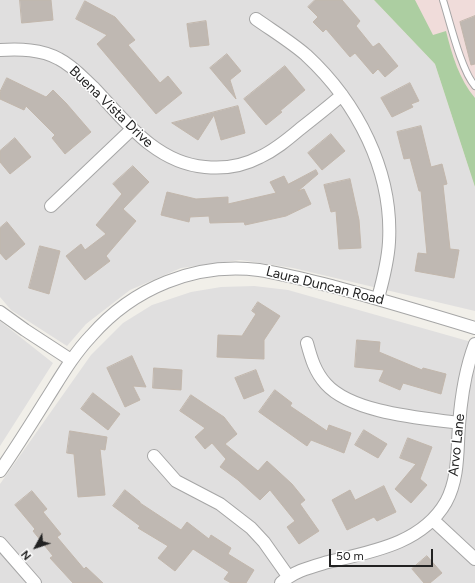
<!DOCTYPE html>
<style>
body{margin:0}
#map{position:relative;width:475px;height:583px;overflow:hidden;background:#f1efe9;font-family:Figtree,sans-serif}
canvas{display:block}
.north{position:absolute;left:16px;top:527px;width:40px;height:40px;-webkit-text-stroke:3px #fff;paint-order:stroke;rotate:230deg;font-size:11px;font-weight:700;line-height:16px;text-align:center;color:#222}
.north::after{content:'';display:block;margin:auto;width:14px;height:18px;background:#222;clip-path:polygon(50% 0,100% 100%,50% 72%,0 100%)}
.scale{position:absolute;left:329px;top:549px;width:104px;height:18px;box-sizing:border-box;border:2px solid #222;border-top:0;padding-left:5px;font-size:12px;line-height:14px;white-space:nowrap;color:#222;-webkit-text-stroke:3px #fff;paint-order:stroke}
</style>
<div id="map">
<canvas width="475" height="583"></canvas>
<div class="north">N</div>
<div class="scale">50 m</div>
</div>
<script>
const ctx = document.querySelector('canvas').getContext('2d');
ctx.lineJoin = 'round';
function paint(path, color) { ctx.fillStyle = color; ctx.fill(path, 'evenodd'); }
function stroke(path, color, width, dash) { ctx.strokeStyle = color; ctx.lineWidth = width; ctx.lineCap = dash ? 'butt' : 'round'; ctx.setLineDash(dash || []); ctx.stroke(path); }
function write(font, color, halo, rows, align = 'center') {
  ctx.font = font + ' Figtree,sans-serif'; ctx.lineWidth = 3; ctx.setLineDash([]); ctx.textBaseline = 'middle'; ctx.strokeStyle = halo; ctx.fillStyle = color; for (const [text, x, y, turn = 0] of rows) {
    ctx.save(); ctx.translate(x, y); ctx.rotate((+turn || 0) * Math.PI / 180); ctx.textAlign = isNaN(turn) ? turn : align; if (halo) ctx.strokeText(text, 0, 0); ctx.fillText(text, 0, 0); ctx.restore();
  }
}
const residential = new Path2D(`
 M0 0H374L435 64 475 187V311L293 268 240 260 181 268 130 290 86 324 67 346 11 310 0 297Z
 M254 286 288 290 475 343V583H0V484L91 355 123 323 152 305 191 292 221 287Z
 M0 321 53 363 0 446Z`);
const commercial = new Path2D(`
 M374 0H475V187L435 64Z`);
const forest = new Path2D(`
 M374 0H415L433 35 446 31C452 55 459 79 475 98V187L435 64Z`);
const building = new Path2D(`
 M20 0H51L53 20 22 23Z
 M315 0H342L360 21 356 26 373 47 379 43 398 66 385 77 378 69 373 74 355 53 350 57 326 29 323 32 313 22 318 17 308 7Z
 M85 1 115 17 135 40 128 45 160 83 168 76 182 93 156 114 97 44 107 35 76 19Z
 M475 16V64L471 65 460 22Z
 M206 21 209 45 190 47 187 24Z
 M227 54 241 71 230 80 236 99 210 68Z
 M285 66 305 90 280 111 282 112 266 125 244 99Z
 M7 78 46 97 53 90 66 103 91 132 65 154 52 138 55 135 26 106 24 110 0 99V92Z
 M410 83 419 101 411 104 413 107 392 117 381 98Z
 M238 106 245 133 221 140 214 115 198 140 172 123Z
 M421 126 431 167 442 164 447 184 443 185 450 249 459 250 454 278 415 271 418 253 427 254 421 191H419L410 158 404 159 397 132Z
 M331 134 345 151 322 170 308 153Z
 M15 138 31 157 10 174 0 162V151Z
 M133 166 149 182 123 209 136 221 106 256 110 261 85 280 66 256 81 244 85 250 106 234 96 225 122 194 113 184Z
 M316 170 318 174 298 191 304 189 311 204 286 216 245 225 244 222 210 223 209 216 190 217 189 222 161 215 167 192 196 199 228 197V204L276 193 270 182 284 176 288 184Z
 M350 179 359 220 361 248 339 249 336 211 331 212 324 185Z
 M7 222 25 244 6 260 0 253V228Z
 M40 246 60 251 49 294 29 288Z
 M258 302 280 316 264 340V359L217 357 218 335 242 336 256 314 252 311Z
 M357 340 380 342 379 352 422 370 423 368 446 374 441 394 403 383 400 390 379 381 384 370 355 367Z
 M132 356 146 387 133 386 140 400 125 407 107 368Z
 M154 368 182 370 181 390 153 388Z
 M256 370 264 391 244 399 235 378Z
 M275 390 292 403 290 406 327 431 329 425 351 433 344 453 311 440 307 446 259 412Z
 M93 393 120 414 108 430 81 409Z
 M191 395 224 417 237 434 225 444 258 471 267 461 292 484 305 500 300 504 319 531 299 544 287 527 295 521 270 490 260 500 238 480 220 467 226 459 212 443 205 449 195 437 205 428 180 411Z
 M364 430 387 444 378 458 355 445Z
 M70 431 107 437 105 450 100 449 105 495 78 497 74 454 67 453Z
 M408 438 432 447 420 479 427 485 411 503 395 489 416 464 400 458Z
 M384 486 396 512 377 521 374 517 347 530 332 500 350 490 355 500Z
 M125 490 140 502V503L181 530 187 522 209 539 211 535 231 548 228 554 254 570 246 583H231L224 579 229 572 193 549 175 571 158 558 168 546 138 528 140 526 113 506Z
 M32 491 47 509 43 512 61 534 57 537 84 569 86 567 103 583H73L50 558 53 556 33 531 35 529 15 505Z
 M427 556 442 573 430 583H424L412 569Z`);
const lane = new Path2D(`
 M443 0C450 22 461 70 475 86`);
const street = new Path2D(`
 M256 19C273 31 291 42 306 55 357 102 393 171 389 242 388 260 383 280 378 298
 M0 50C20 49 41 49 59 59 73 66 83 78 94 88 125 121 156 163 205 167 224 169 243 166 260 157 275 150 287 140 300 129 314 118 328 107 342 95
 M51 206 132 129
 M0 312 25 330 71 360
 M307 343C311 358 315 372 326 384 352 413 422 418 459 423
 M154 456 176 481 220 504 251 528 264 542 288 576
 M0 471C16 448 31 424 46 400 60 378 73 355 91 336 133 288 195 262 259 270 285 274 310 281 335 287 382 300 429 314 475 328
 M433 520 475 559
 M0 543 35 583
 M281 583C294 571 311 567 328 562 370 552 422 544 446 502 459 478 457 451 459 425 461 398 465 370 475 344`);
const streetNames = [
 ["Buena Vista Drive",111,107,44],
 ["Laura Duncan Road",325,286,14],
 ["Arvo Lane",457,445,-84]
];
paint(residential, '#e0dfdf');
paint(commercial, '#f0dcda');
paint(forest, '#accea1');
paint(building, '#bfb8b2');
stroke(building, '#c2b7ac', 1);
stroke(lane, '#a6a6a6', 8);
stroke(street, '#a6a6a6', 14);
stroke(lane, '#fff', 6);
stroke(street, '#fff', 12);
write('14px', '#222', '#fff', streetNames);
</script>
